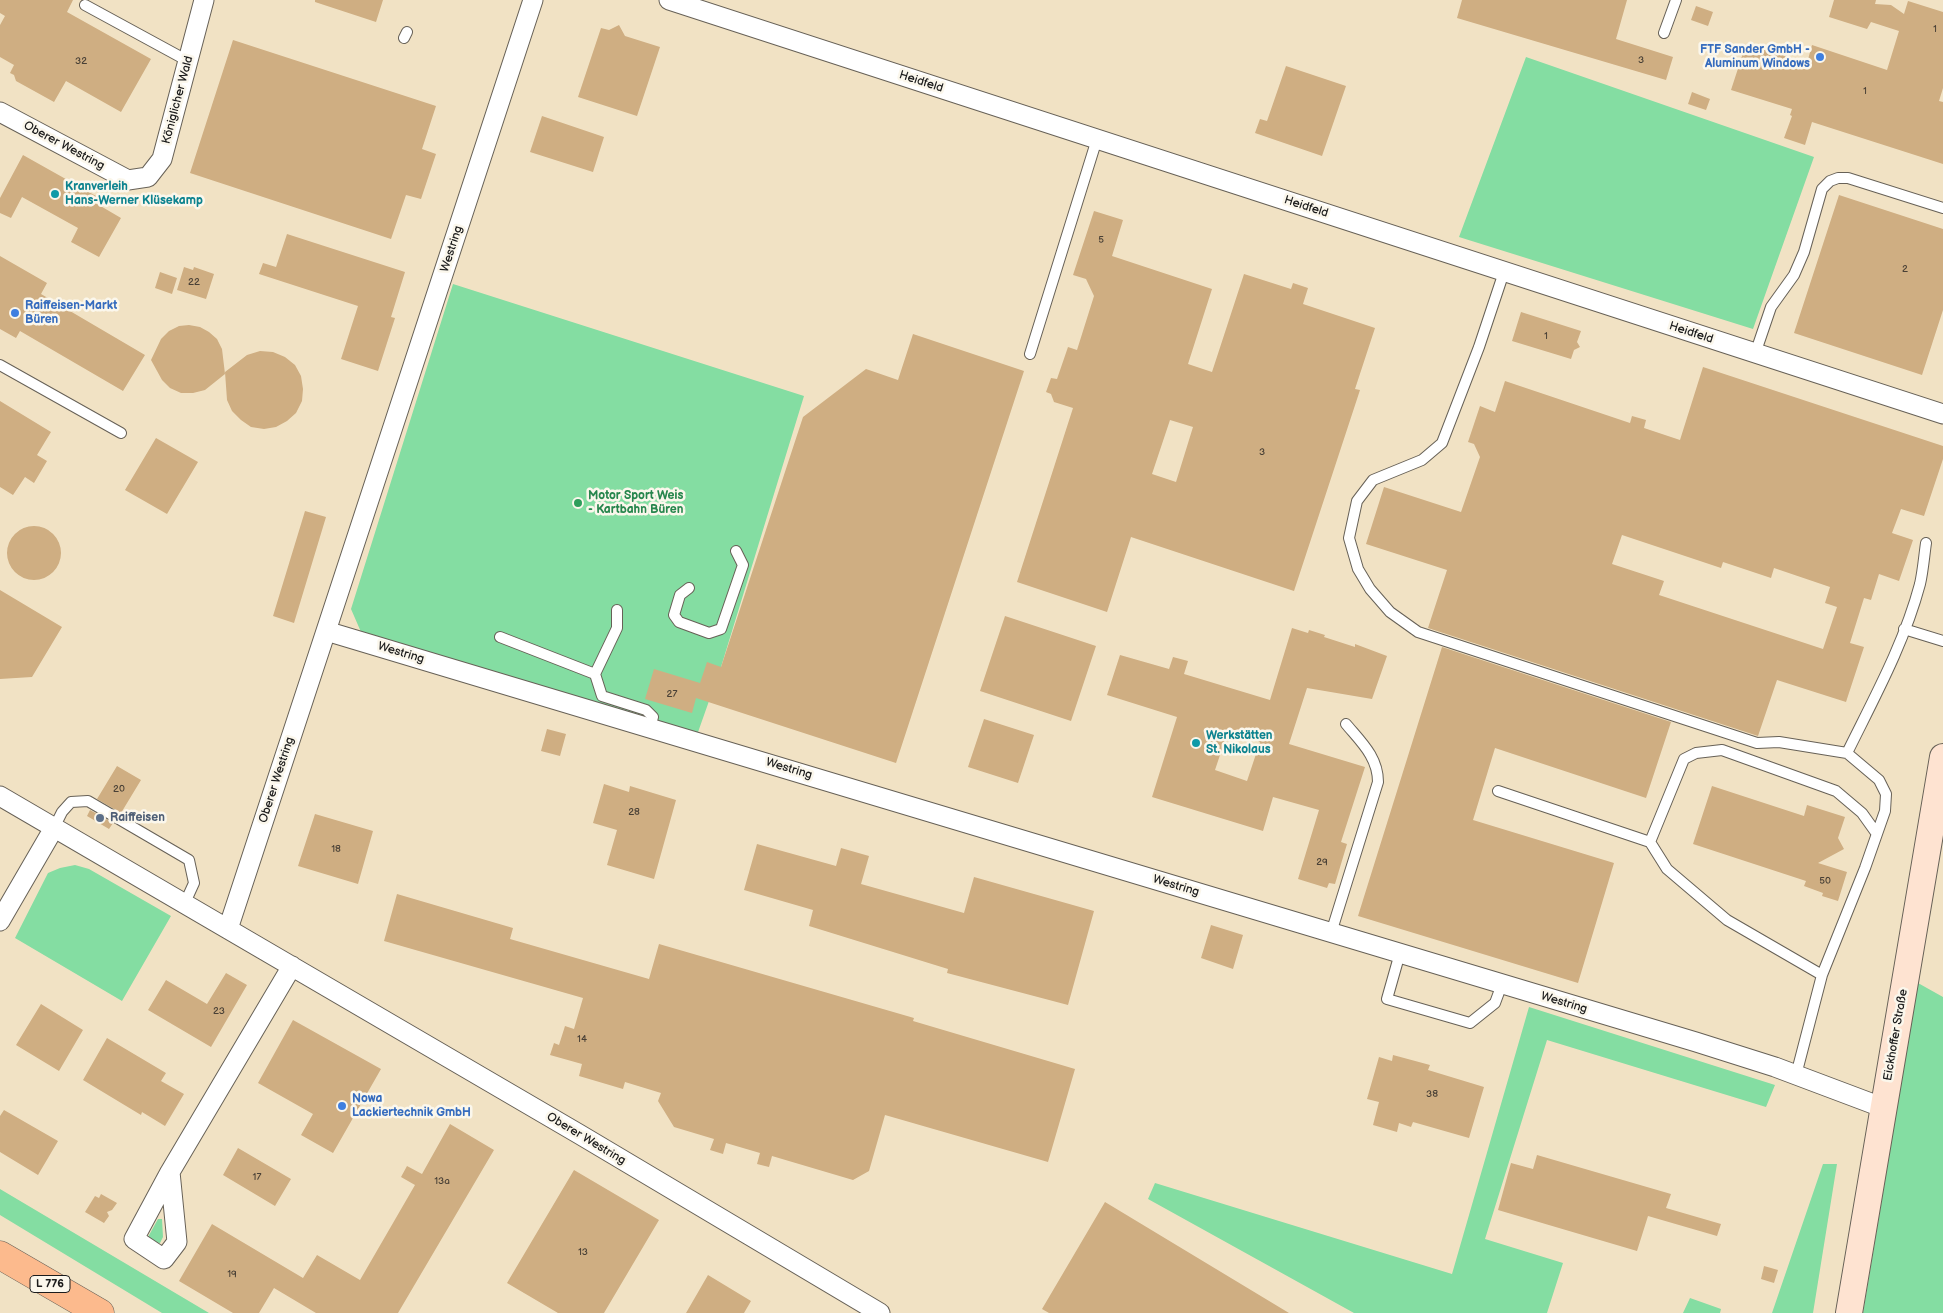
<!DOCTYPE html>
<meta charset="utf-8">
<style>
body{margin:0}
canvas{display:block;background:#f1e2c4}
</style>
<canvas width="1943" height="1313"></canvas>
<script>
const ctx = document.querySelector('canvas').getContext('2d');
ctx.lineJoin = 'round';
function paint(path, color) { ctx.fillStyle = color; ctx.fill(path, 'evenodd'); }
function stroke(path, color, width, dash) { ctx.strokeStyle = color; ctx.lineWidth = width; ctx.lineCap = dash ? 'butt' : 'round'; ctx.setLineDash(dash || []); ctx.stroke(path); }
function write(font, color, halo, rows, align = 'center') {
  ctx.font = font + ' "Balsamiq Sans",sans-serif'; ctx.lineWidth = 5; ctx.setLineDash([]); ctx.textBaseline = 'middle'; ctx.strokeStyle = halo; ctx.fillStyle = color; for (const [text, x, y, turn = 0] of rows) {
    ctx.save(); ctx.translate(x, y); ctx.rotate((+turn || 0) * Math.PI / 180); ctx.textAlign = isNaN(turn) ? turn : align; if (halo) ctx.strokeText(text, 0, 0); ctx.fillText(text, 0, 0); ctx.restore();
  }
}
const green = new Path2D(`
 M1526 57 1814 157 1753 329 1459 237Z
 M453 284 804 396 721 667 697 735 361 632 351 609Z
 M75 865 89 869 171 916 122 1001 15 938 48 873 60 868Z
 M1918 983 1943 997V1313H1863Z
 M1529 1007 1775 1085 1766 1107 1547 1040 1485 1239 1563 1263 1547 1313H1354L1148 1199 1155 1183 1452 1274Z
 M1823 1164H1837L1813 1313H1772Z
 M0 1189 209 1313H162L0 1215Z
 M158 1219H162L163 1237 160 1243 151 1242 148 1237Z
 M1690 1298 1721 1309 1720 1313H1683Z`);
const building = new Path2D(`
 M0 0H73L67 12 151 59 121 112 66 81 54 102 16 81 14 75 10 73 14 65 0 57V25L5 16 0 13Z
 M315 0H383L376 22 315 2Z
 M1462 0H1627L1616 39 1673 57 1666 80 1457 18Z
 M1834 0H1876L1875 4 1891 5 1904 14 1908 1 1943 12V88L1939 101 1943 102V164L1812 122 1805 145 1784 138 1792 116 1790 115 1792 109 1731 90 1746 44 1807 63 1812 45 1887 70 1899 31 1871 22 1867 29 1829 17Z
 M1696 6 1713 12 1708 26 1691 20Z
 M619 25 625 36 660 47 637 116 578 97 601 28 609 30Z
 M233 40 436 106 422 149 436 154 421 199 406 195 391 239 190 173Z
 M1286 66 1346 86 1322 156 1255 133 1260 119 1267 121Z
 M1692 92 1710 99 1706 110 1688 104Z
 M542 116 604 137 593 172 530 152Z
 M23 155 96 196 92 201 121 218 99 257 71 242 78 228 22 197 11 218 0 213V198Z
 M1839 195 1943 229V310L1922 375 1794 333Z
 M1094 211 1123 220 1112 256 1212 289 1188 364 1212 372 1244 274 1291 289 1293 283 1308 288 1303 304 1375 328 1355 389 1360 390 1294 591 1131 537 1107 612 1017 582 1073 408 1054 402 1051 394 1046 392 1051 378 1057 379 1068 347 1077 350 1094 296 1086 279 1073 275ZM1170 420 1193 427 1176 482 1152 474Z
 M287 234 405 272 391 317 395 318 378 371 341 359 358 306 259 274 263 263 276 267Z
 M0 256 47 283 41 294 145 355 123 391 20 331 16 338 0 329Z
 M184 267 193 270 194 267 214 274 206 299 177 290Z
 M160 272 177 278 172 294 155 288Z
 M1521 312 1581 331 1577 342 1580 347 1574 350 1571 359 1512 341Z
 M189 325 200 327 209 332 217 339 222 349 225 374 205 390 193 393H181L170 388 162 380 151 360 161 339 169 331 179 326Z
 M913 334 1024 371 896 763 696 698 692 713 645 699 654 669 700 683 707 662 721 667 803 417 866 369 898 380Z
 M260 351 273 352 285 357 295 365 301 376 303 389 302 401 296 413 287 421 276 427 264 429 251 427 241 420 232 411 227 400 225 372 247 355Z
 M1703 367 1943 446V459L1924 516 1901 509 1892 533 1913 540 1899 581 1879 574 1871 600 1864 598 1850 643 1864 647 1846 702 1777 680 1758 736 1428 628 1447 570 1366 544 1384 487 1461 512 1480 457 1474 444 1468 442 1480 406 1495 412 1505 381 1630 423 1632 416 1646 420 1644 428 1680 440ZM1622 535 1721 568 1723 562 1771 578 1774 568 1830 587 1825 603 1837 607 1823 649 1659 595 1664 581 1612 564Z
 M0 401 51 432 37 455 47 461 34 483 25 477 13 495 0 487Z
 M156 438 198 462 167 514 125 490Z
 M305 511 326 517 294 623 273 616Z
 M7 553a27 27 0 1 1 54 0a27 27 0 1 1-54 0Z
 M0 590 62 627 32 677 0 679Z
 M1005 616 1096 646 1071 721 980 691Z
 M1292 628 1308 633 1309 630 1325 635 1324 637 1355 647V644L1387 656 1372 699 1307 688 1289 744 1365 767 1341 842 1347 844 1335 884 1329 883 1327 888 1298 879 1319 810 1273 797 1263 831 1152 797 1177 717 1107 695 1120 655 1169 669 1173 657 1188 661 1184 674 1270 700ZM1228 731 1260 742 1247 781 1215 770Z
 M1442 647 1671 722 1646 798 1495 748 1473 820 1614 863 1578 983 1358 916Z
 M984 719 1034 735 1018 783 968 767Z
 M547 729 566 734 560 756 541 751Z
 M117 766 141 780 121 813 97 799Z
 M604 784 629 792 630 786 676 800 654 879 607 865 617 830 593 823Z
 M1712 786 1804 816 1807 805 1845 817 1838 838 1844 849 1818 863 1847 872 1838 901 1822 896 1823 893 1804 886 1806 881 1693 844Z
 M90 810 113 823 109 829 87 816Z
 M315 814 373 831 358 884 298 866Z
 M757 844 836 866 841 848 869 856 861 884 964 913 974 877 1094 911 1068 1005 947 973 948 969 809 926 813 910 744 890Z
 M397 894 513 928 510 939 649 979 659 944 914 1018 913 1021 1075 1069 1048 1162 885 1115 869 1171 853 1180 772 1156 769 1167 757 1164 760 1153 726 1143 723 1154 710 1150 714 1139 674 1127 658 1101 661 1093 625 1082 623 1089 579 1076 582 1064 550 1055 554 1043 559 1045 565 1026 574 1029 583 998 384 941Z
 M1211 925 1243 935 1233 969 1201 958Z
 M226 973 247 985 211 1047 148 1010 166 980 207 1004Z
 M41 1004 83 1030 59 1071 16 1045Z
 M293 1020 381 1069 333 1153 301 1135 313 1114 258 1083Z
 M107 1038 166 1073 161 1081 184 1094 165 1126 142 1112 141 1115 83 1080Z
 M1393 1055 1430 1065 1428 1070 1484 1087 1469 1138 1413 1122 1411 1127 1399 1123 1397 1132 1373 1125 1379 1102 1367 1099 1379 1057 1392 1061Z
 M4 1110 58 1141 38 1175 0 1152V1116Z
 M450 1124 494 1150 398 1313H316L274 1288 259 1313H233L179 1281 212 1224 303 1278 317 1255 360 1280 415 1185 401 1177 407 1166 422 1174Z
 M238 1148 291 1179 275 1206 223 1175Z
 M1537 1155 1671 1194 1666 1208 1721 1224 1717 1236 1648 1216 1637 1251 1498 1210 1511 1163 1533 1169Z
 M574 1170 659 1220 604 1313H558L507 1283Z
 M101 1194 117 1203 112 1210 107 1212 109 1216 104 1223 85 1212 95 1196 99 1198Z
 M1105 1202 1289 1313H1049L1042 1309Z
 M1764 1266 1778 1270 1774 1283 1761 1279Z
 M708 1275 751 1301 744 1313H686Z`);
const service = new Path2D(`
 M85 5 188 61
 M1664 33 1676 0
 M404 38 407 32
 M1504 272 1479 347 1442 443 1422 460 1373 480 1357 501 1349 538 1358 569 1370 589 1390 612 1418 632 1757 743 1779 742 1847 753
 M1030 354 1097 139
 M1755 354 1771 307 1794 275 1804 252 1822 189 1830 181 1838 178H1848L1943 208
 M0 365 121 433
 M689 588 680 595 674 615 679 622 709 633 721 629 743 565 736 551
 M617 610V628L595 674 602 696 646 710 653 717 650 728
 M1904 629 1943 641
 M500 637 595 674
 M1498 791 1650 842
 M54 828 62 812 71 802 88 801 189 860 194 883 184 905
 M1331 933 1378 782C1378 757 1361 742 1346 724
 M1400 953 1387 999 1470 1023 1495 1003 1502 984
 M1822 975 1865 868 1885 811 1886 794 1879 780 1847 753C1874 698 1904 644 1920 584 1923 571 1924 557 1926 543
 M1796 1075 1822 975 1727 920 1667 869 1650 842 1684 759 1696 753 1722 750 1836 791 1862 813 1877 834`);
const minor = new Path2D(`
 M533 0 326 631 1696 1042 1775 1067 1884 1108
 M669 0 1943 414
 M0 112 128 180 148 177 162 159 204 0
 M0 796 579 1134 880 1313
 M0 921 54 828
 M228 929 326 631
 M170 1172 177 1242 164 1259 134 1239 170 1172 292 966`);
const secondary = new Path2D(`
 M1849 1313 1943 757`);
const primary = new Path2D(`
 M0 1255 100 1313`);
const markers = [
 [1820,57,5,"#3f7fe0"],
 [55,194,5,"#0f9aa8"],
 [15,313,5,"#3f7fe0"],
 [578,503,5,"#2e9e5b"],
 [1196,743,5,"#0f9aa8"],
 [100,818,5,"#5c6f8a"],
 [342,1106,5,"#3f7fe0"]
];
const numberNames = [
 ["1",1935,29],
 ["3",1641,60],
 ["32",81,61],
 ["1",1865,91],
 ["5",1101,240],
 ["2",1905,269],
 ["22",194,282],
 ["1",1546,336],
 ["3",1262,452],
 ["27",672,694],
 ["20",119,789],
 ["28",634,812],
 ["18",336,849],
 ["29",1322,862],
 ["50",1825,881],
 ["23",219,1011],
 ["14",582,1039],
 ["38",1432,1094],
 ["17",257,1177],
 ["13a",442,1181],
 ["13",583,1252],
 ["19",232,1274]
];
const shields = [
 [50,1284,40]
];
const shieldNames = [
 ["L 776",50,1284]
];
const shopNames = [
 ["FTF Sander GmbH -",1810,50,"right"],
 ["Aluminum Windows",1810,64,"right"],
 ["Raiffeisen-Markt",25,306],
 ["Büren",25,320],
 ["Nowa",352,1099],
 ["Lackiertechnik GmbH",352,1113]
];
const streetNames = [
 ["Heidfeld",921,82,18],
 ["Königlicher Wald",178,100,-75],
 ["Oberer Westring",64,146,28],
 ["Heidfeld",1306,207,18],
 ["Westring",452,249,-72],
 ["Heidfeld",1691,333,18],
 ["Westring",401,653,17],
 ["Westring",789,769,17],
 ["Oberer Westring",277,780,-72],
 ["Westring",1176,886,17],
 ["Westring",1564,1003,17],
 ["Eickhoffer Straße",1896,1035,-80],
 ["Oberer Westring",586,1139,31]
];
const cultureNames = [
 ["Kranverleih",65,187],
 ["Hans-Werner Klüsekamp",65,201],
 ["Werkstätten",1206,736],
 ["St. Nikolaus",1206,750]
];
const leisureNames = [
 ["Motor Sport Weis",588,496],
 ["- Kartbahn Büren",588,510]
];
const serviceNames = [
 ["Raiffeisen",110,818]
];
paint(green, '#84dda2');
paint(building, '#cfae82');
stroke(service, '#676157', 12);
stroke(minor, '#676157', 21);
stroke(secondary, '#676157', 28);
stroke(primary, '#676157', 29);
stroke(service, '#fff', 10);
stroke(minor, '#fff', 19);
stroke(secondary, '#fee3d1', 26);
stroke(primary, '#fcba8d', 28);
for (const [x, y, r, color] of markers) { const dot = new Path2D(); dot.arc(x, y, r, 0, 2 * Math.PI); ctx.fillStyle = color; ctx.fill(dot); stroke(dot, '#fbf7ec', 2); }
write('10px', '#494036', null, numberNames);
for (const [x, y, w] of shields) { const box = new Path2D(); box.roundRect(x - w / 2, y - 8.5, w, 17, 4); ctx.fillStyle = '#fbf7ec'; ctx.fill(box); stroke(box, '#1c1c1c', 1); }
write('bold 11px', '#1c1c1c', null, shieldNames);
write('bold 12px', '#366cbe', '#fbf7ec', shopNames, 'left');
write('12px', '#1c1c1c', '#fbf7ec', streetNames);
write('bold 12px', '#0d838f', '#fbf7ec', cultureNames, 'left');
write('bold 12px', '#27864d', '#fbf7ec', leisureNames, 'left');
write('bold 12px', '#4e5e75', '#fbf7ec', serviceNames, 'left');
</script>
